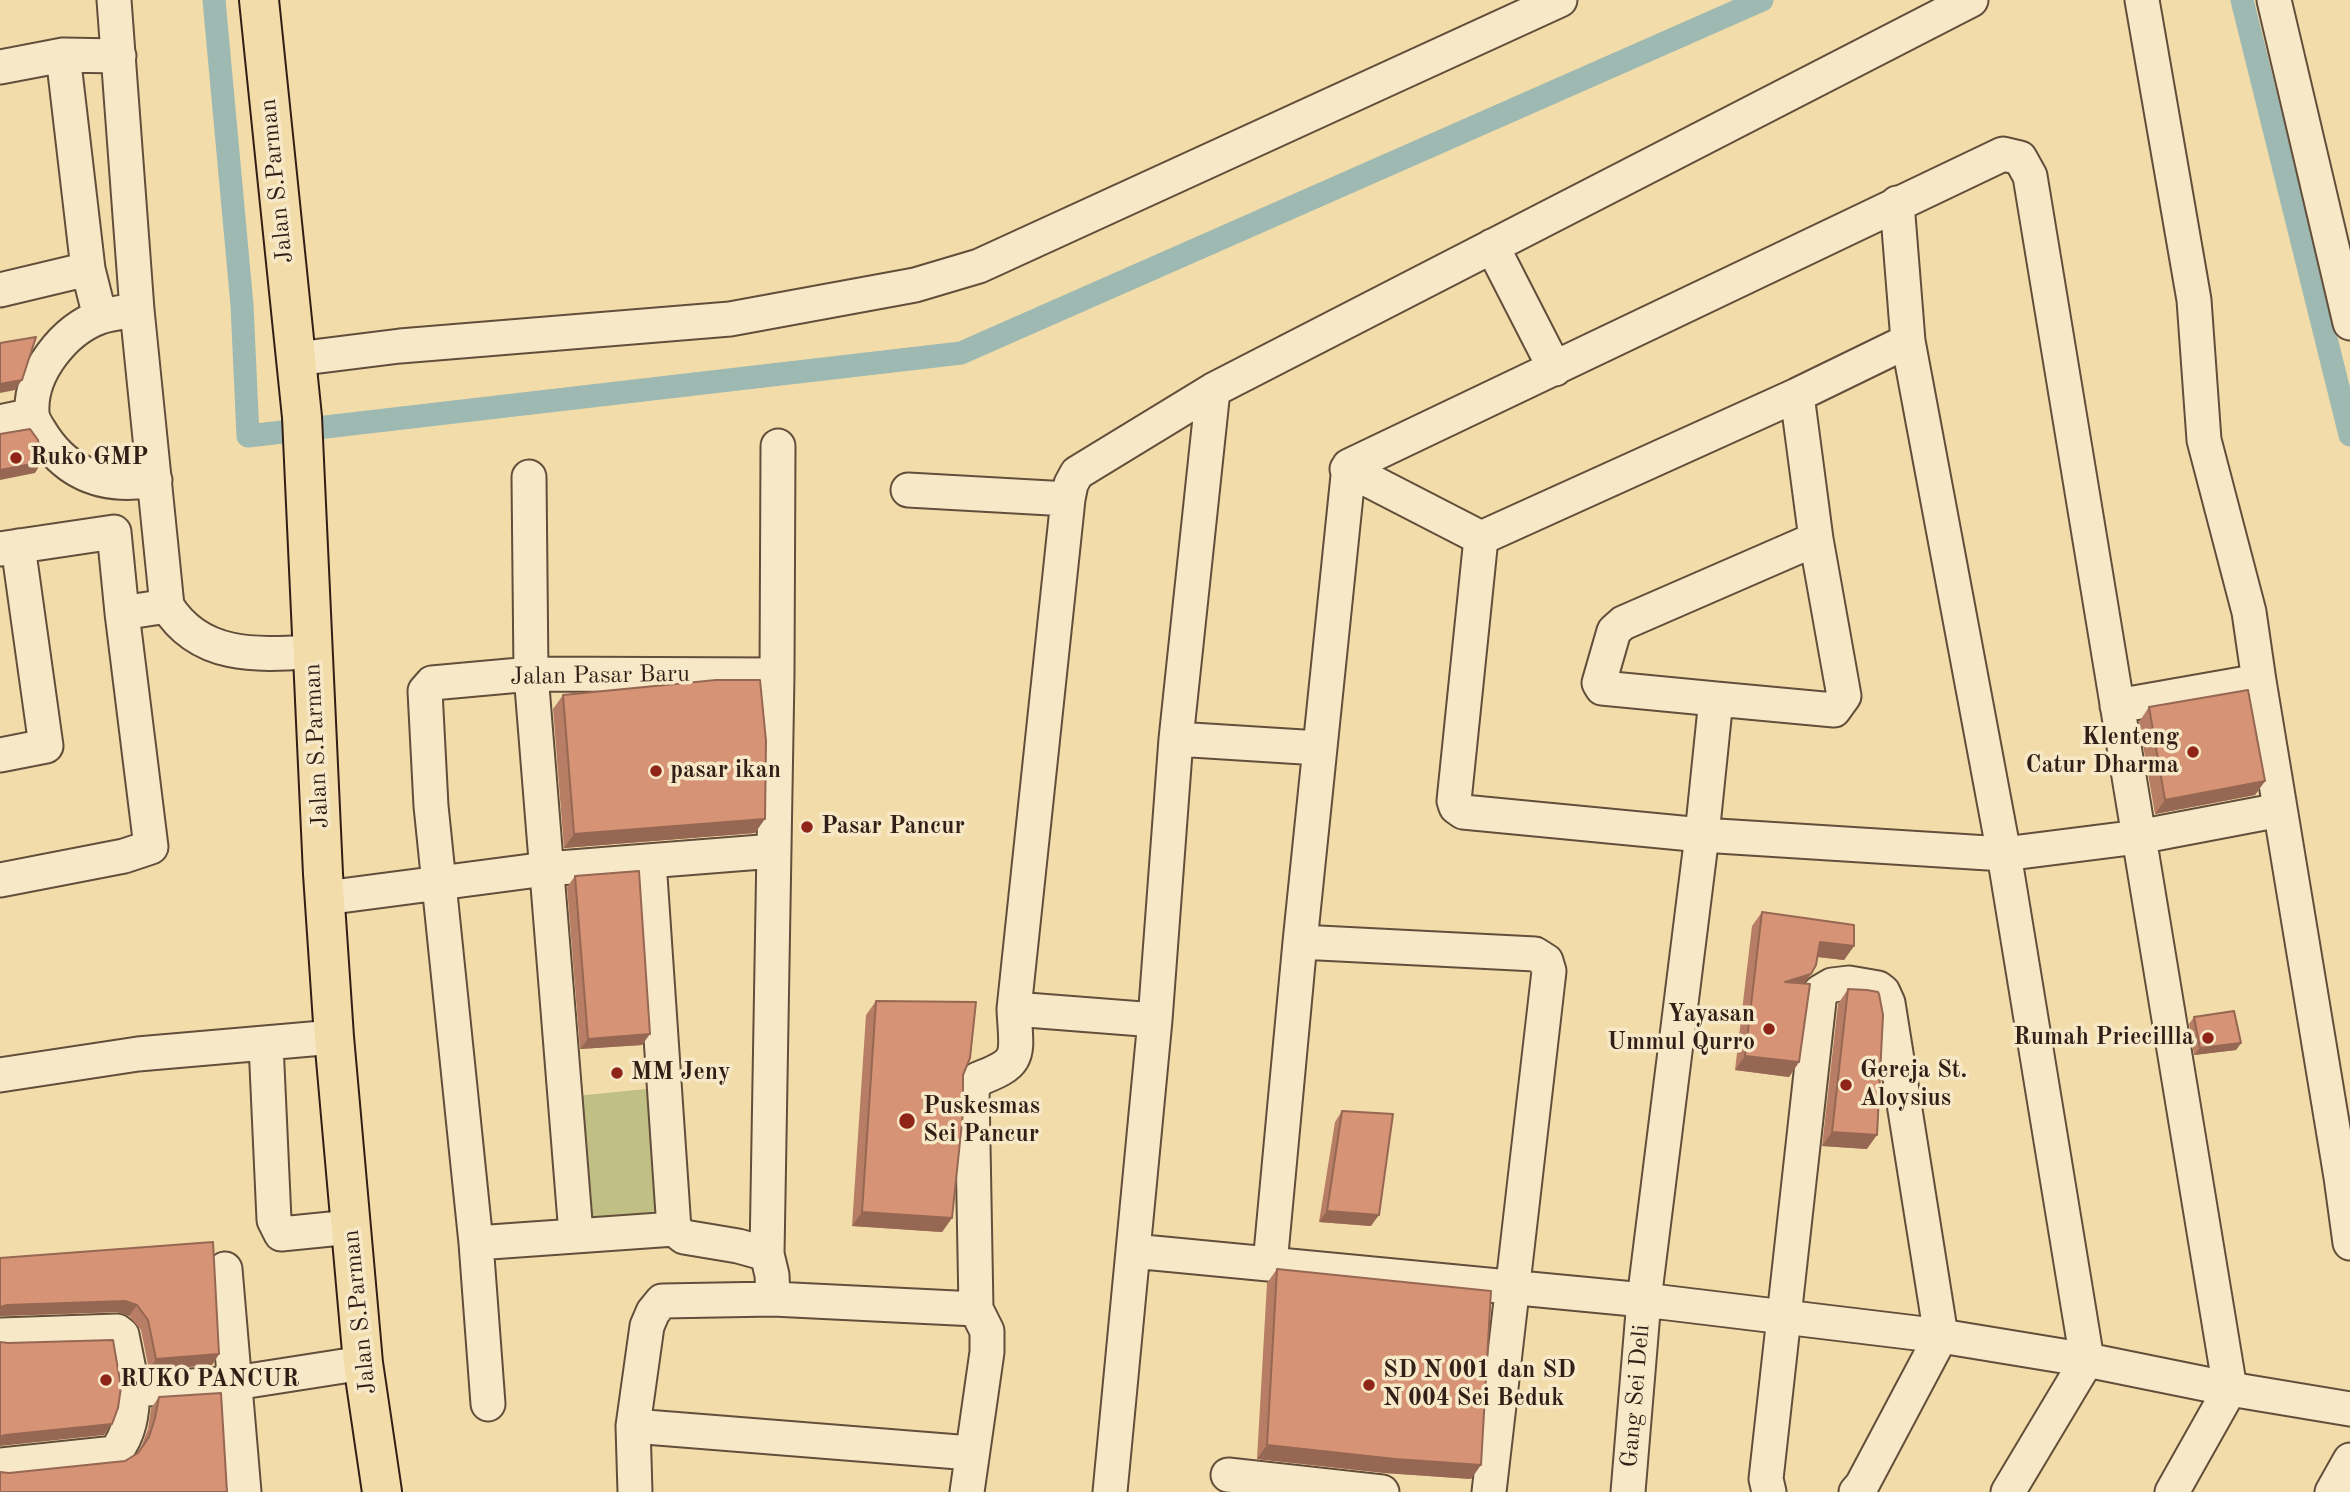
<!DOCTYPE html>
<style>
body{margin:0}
canvas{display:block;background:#f2dca9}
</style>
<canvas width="2350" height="1492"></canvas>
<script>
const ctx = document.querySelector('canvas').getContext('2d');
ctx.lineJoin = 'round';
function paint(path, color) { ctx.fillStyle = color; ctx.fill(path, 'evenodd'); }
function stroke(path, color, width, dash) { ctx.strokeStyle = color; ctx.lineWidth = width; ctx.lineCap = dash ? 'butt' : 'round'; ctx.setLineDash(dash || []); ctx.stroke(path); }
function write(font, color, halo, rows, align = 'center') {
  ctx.font = font + ' "Old Standard TT",serif'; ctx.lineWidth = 7; ctx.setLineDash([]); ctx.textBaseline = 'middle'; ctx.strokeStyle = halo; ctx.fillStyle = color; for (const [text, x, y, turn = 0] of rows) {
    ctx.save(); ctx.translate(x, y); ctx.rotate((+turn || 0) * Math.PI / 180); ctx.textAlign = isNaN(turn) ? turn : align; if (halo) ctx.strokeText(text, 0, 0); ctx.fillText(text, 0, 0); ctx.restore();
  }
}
const green = new Path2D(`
 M656 1088 669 1225 584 1229 576 1096Z`);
const canal = new Path2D(`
 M214 0 242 305 248 436 961 353 1762 0
 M2242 0 2350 435`);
const minor = new Path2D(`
 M114 0 137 310 167 606C200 659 257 655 312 652
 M2274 0 2350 323
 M63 55 88 269 100 317
 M0 67 63 55 119 56
 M1897 203 1908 341 2004 854 2087 1360 2008 1492
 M1492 246 1555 369
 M0 290 88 269
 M137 310C125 312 112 313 100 317 64 330 30 373 32 412 32 421 39 429 43 436 70 477 109 488 155 480
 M296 359 400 346 730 319 915 285 979 266 1560 0
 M0 422 32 415
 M778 446 777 675 767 1254 772 1275 773 1299 976 1309
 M1347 469 1481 538 1797 395 1908 341
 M529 477 531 674 576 1234
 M908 490 1068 499
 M1481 538 1454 801 1456 807 1463 812 1702 835 2004 854 2138 837 2280 810
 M0 549 114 532 122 613
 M2259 681 2341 1177 2350 1243
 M1716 699 1602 688 1599 683 1614 631 1623 623 1816 539
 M2117 706 2259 681 2249 612 2204 440 2194 300 2142 0
 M1176 739 1319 748
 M0 755 46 746 18 546
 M0 880 124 856 151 847 122 613 167 606
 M325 898 546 869 774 851
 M1300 942 1535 954 1546 961 1549 971 1489 1492
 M1014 1009 1155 1020
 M266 1044 274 1220 281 1234 351 1227
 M0 1075 138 1054 334 1037
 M674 1229 684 1237 738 1246 767 1254
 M476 1243 674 1229 649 861
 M1133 1251 1644 1300 1941 1336 2087 1360 2230 1389 2350 1409
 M1270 1264 1300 942 1349 466 2003 154 2020 158 2030 176 2230 1389 2172 1492
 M225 1269 244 1492
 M0 1335 117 1331 122 1335 133 1390
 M488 1404 476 1243 431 806 425 691 432 683 531 674 777 675
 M633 1426 971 1453
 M0 1465 115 1453C130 1433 132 1415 133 1390L235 1383 363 1363
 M1228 1475 1382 1492
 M635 1492 633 1426 647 1326 653 1312 662 1301 773 1299
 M967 1492 987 1352V1331L976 1309 972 1090 978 1079C1024 1062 1016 1055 1014 1009L1068 499 1071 484 1077 473 1213 390 1971 0
 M1110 1492 1155 1020 1176 739 1213 390
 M1628 1492 1644 1300 1702 835 1716 699 1834 710 1844 696 1816 539 1797 395
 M1769 1492 1766 1479 1820 992 1832 985 1849 983 1878 988 1883 992 1888 1003 1941 1336 1862 1485 1856 1492
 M2332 1492 2350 1460`);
const major = new Path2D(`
 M259 0 302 417 323 874 334 1037 363 1363 382 1492`);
const wall = new Path2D(`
 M563 695 755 833 564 848 553 709Z
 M2149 707 2265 781 2255 795 2155 814 2139 722Z
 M575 876 642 1045 580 1049 567 887Z
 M1762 912 1854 946 1844 960 1817 957 1804 984 1799 1062 1789 1077 1735 1070 1752 926Z
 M1848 989 1867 1149 1822 1146 1838 1004Z
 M876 1001 963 1075 952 1218 942 1232 852 1226 866 1015Z
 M2194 1017 2241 1043 2236 1050 2194 1055 2189 1024Z
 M1342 1111 1371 1226 1319 1222 1335 1122Z
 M213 1242 219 1354 212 1365 149 1370 141 1330 129 1316 117 1312 0 1316V1258Z
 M1277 1269 1471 1479 1385 1473 1257 1459 1267 1283Z
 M159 1397 227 1492 9 1473 125 1461 137 1454 141 1447 148 1429 151 1408Z`);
const shadedWall = new Path2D(`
 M22 380 15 390 0 393V384Z
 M42 462 35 473 0 480V470Z
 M2265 781 2255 795 2155 814 2165 800Z
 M765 819 755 833 564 848 574 834Z
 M1820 942 1854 946 1844 960 1810 956Z
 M1811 974 1801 988 1785 982Z
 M650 1034 642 1045 580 1049 588 1039Z
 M2241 1043 2236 1050 2194 1055 2200 1048Z
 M1745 1056 1799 1062 1789 1077 1735 1070Z
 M1832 1132 1877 1135 1867 1149 1822 1146Z
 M1327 1211 1379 1215 1371 1226 1319 1222Z
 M862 1212 952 1218 942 1232 852 1226Z
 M125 1301 137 1305 129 1316 117 1312 0 1316V1307L7 1305Z
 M219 1354 212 1365 149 1370 156 1359Z
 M112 1424 104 1435 0 1446V1437L5 1435Z
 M1267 1445 1481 1465 1471 1479 1385 1473 1257 1459Z`);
const building = new Path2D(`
 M36 337 22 380 0 384V343Z
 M30 429 38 440 42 462 0 470V434Z
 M716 680H760L766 741 765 819 574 834 563 695Z
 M2248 690 2265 781 2165 800 2149 707Z
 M639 871 650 1034 588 1039 575 876Z
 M1762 912 1854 925V946L1820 942 1816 965 1811 974 1785 982 1810 984 1799 1062 1745 1056Z
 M1848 989 1867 990 1878 992 1879 994 1883 1015 1877 1135 1832 1132Z
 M876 1001 976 1002 970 1058 963 1075V1113L952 1218 862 1212Z
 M2234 1011 2241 1043 2200 1048 2194 1017Z
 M1342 1111 1393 1114 1379 1215 1327 1211Z
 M213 1242 219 1354 156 1359 148 1320 137 1305 125 1301 7 1305 0 1307V1258Z
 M1277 1269 1491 1291 1481 1465 1395 1459 1267 1445Z
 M113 1340 121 1387 118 1408 112 1424 5 1435 0 1437V1342L8 1343Z
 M221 1393 227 1492H0V1472L9 1473 125 1461 138 1453 149 1437 155 1418 159 1397Z`);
const markers = [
 [16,458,7,"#8f2418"],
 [2193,752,7,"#8f2418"],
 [656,771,7,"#8f2418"],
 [807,827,7,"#8f2418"],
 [1769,1029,7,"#8f2418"],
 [2208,1038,7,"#8f2418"],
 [617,1073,7,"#8f2418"],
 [1846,1085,7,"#8f2418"],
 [907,1121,9,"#8f2418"],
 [106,1380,7,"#8f2418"],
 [1369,1385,7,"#8f2418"]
];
const streetNames = [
 ["Jalan S.Parman",277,181,-96],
 ["Jalan Pasar Baru",600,676,-1],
 ["Jalan S.Parman",317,746,-93],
 ["Jalan S.Parman",360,1312,-96],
 ["Gang Sei Deli",1636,1396,-85]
];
const poiNames = [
 ["Ruko GMP",30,458],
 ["Klenteng",2179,738,"right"],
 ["Catur Dharma",2179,766,"right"],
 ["pasar ikan",670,771],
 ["Pasar Pancur",821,827],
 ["Yayasan",1755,1015,"right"],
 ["Ummul Qurro",1755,1043,"right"],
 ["Rumah Priecillla",2194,1038,"right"],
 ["Gereja St.",1860,1071],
 ["Aloysius",1860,1099],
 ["MM Jeny",631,1073],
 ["Puskesmas",923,1107],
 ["Sei Pancur",923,1135],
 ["SD N 001 dan SD",1383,1371],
 ["N 004 Sei Beduk",1383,1399],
 ["RUKO PANCUR",120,1380]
];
paint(green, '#c0bf84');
stroke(canal, '#9eb9b2', 23);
stroke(minor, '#624e3b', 37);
stroke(major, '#321e16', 42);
stroke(minor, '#f7e8c7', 33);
stroke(major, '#f2dca9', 38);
paint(wall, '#b87e65');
paint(shadedWall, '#966752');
paint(building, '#d69375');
stroke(building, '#966752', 2);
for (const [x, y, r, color] of markers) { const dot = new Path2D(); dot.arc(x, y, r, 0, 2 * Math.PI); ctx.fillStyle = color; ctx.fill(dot); stroke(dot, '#f7e8c7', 2.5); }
write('24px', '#321e16', '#f7e8c7', streetNames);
write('bold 24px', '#321e16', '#f7e8c7', poiNames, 'left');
</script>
